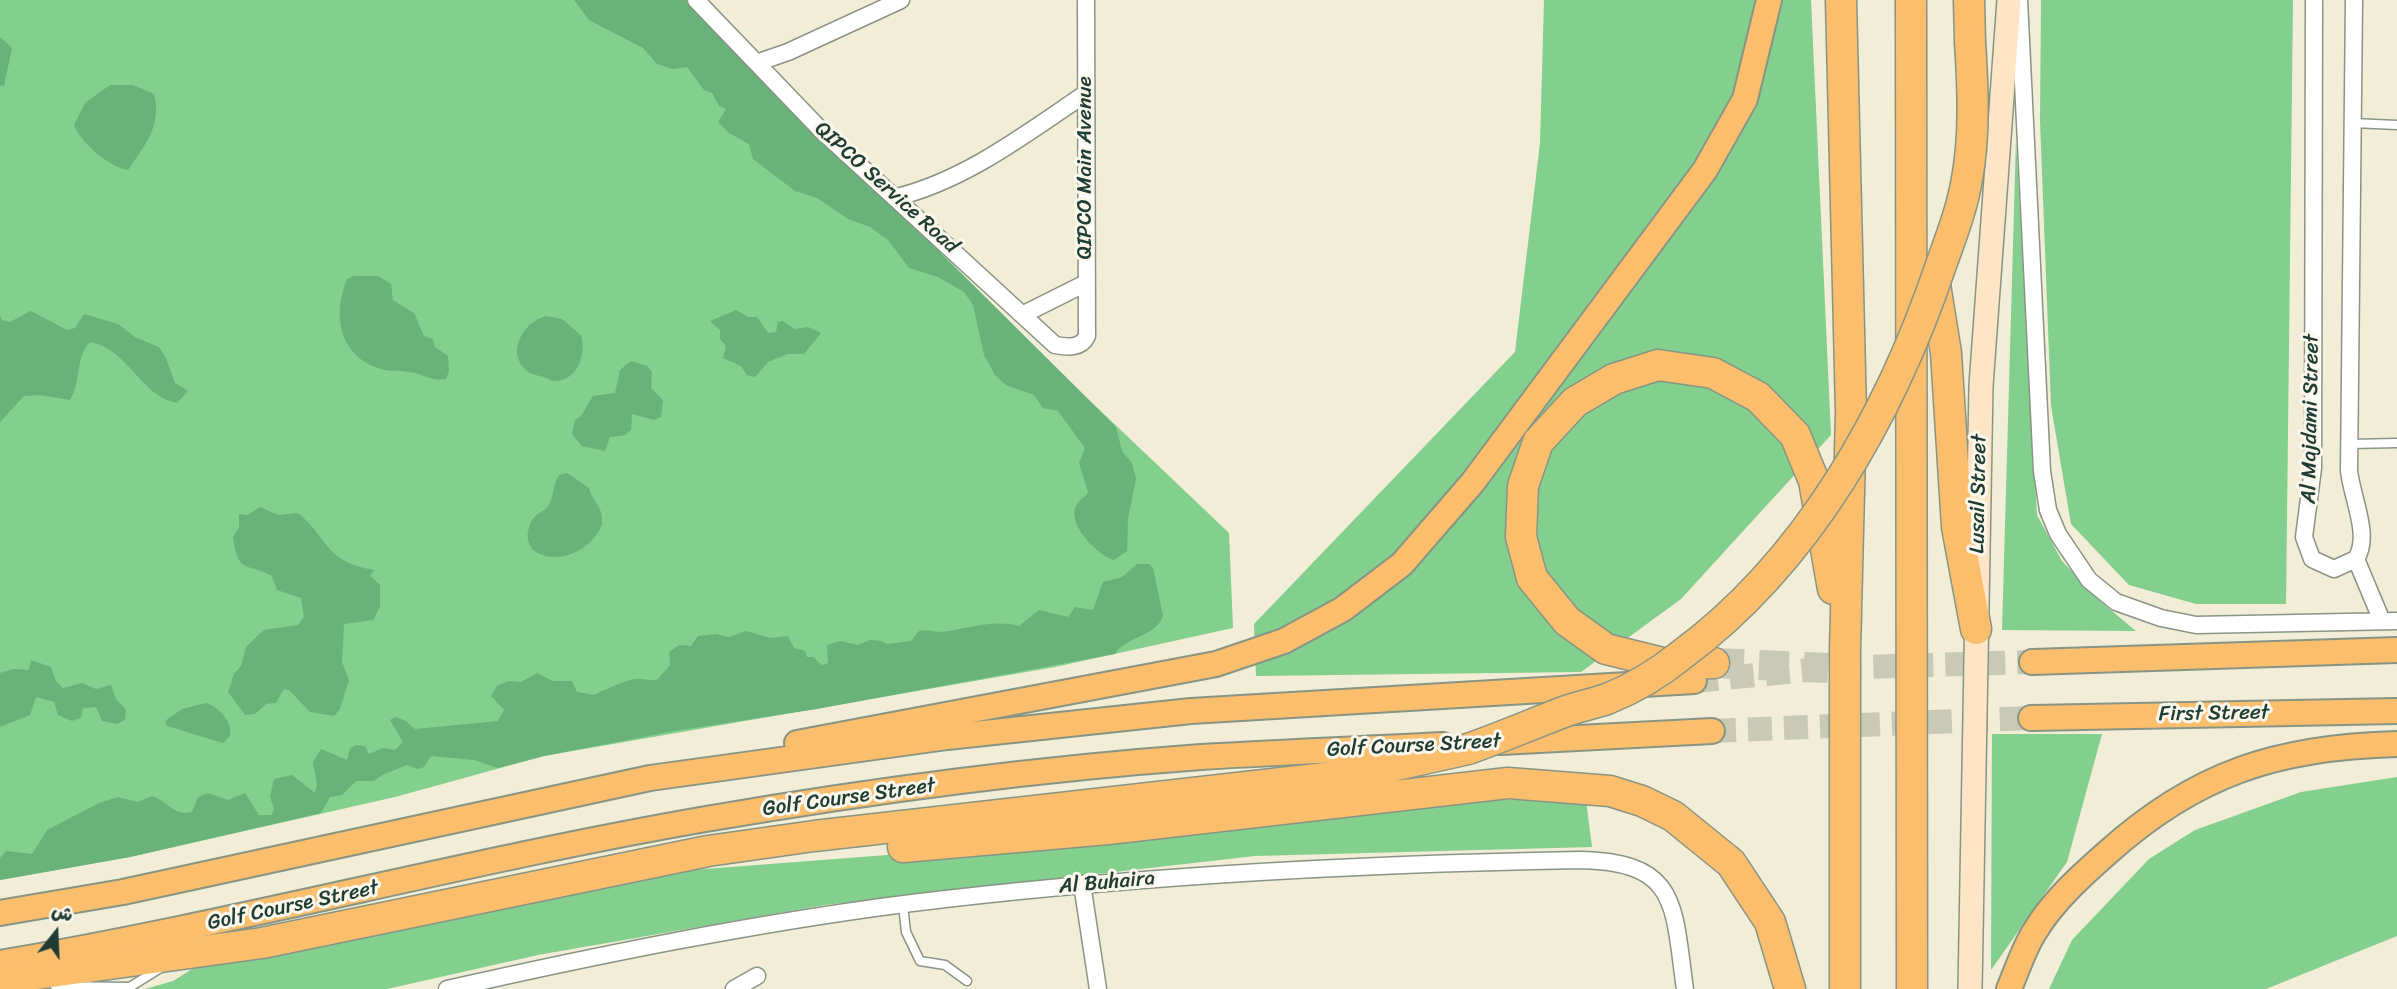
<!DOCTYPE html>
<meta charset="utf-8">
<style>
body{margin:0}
#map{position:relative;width:2397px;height:989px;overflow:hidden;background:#f2edd6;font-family:Sriracha,"Playpen Sans Arabic",sans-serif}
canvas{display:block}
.north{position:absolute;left:21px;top:898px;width:70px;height:70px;-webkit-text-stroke:5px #fbf7ec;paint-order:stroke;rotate:18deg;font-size:19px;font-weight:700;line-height:28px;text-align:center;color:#1f3d34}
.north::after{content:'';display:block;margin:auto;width:24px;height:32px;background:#1f3d34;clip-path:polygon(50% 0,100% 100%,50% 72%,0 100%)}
</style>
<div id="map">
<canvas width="2397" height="989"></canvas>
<div class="north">ش</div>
</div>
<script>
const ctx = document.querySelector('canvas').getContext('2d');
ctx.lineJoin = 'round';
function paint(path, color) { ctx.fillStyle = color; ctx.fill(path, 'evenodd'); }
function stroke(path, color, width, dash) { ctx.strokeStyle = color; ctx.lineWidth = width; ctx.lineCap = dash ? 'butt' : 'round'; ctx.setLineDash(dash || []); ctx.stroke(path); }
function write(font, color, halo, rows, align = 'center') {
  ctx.font = font + ' Sriracha,sans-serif'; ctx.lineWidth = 6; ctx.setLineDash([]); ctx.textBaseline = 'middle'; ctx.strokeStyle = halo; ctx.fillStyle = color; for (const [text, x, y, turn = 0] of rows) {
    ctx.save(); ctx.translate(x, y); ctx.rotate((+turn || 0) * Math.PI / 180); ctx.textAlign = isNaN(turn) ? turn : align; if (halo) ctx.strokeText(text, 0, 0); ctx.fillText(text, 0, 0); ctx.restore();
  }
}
const green = new Path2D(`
 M0 0H686L1085 396 1229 533 1233 628 1055 667 544 756 395 797 130 857 0 880Z
 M1544 0H1811L1831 435 1681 599 1581 672 1256 676 1254 624 1515 352 1540 143Z
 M2041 0H2293L2286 604H2196L2129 585 2071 524 2051 406 2040 121Z
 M2016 140 2037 515 2062 561 2101 602 2136 631 2002 630Z
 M1992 734H2102L2067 862 1991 970Z
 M2397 777V936L2266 989H2049L2072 940 2149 859 2195 830 2301 792Z
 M1442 800H1586L1592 847 1255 856 825 905 538 955 387 989H145L173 981 200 964 559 888 692 870 965 849Z`);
const forest = new Path2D(`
 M574 0H686L1116 427 1122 451 1132 463 1136 479 1128 518 1127 551 1114 560C1098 556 1065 523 1077 504 1080 499 1085 498 1088 492L1079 463 1085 448 1058 411 1043 408 1034 395 1006 385 995 375 984 355 973 305 964 292 938 277 909 268 889 241 870 227 848 219 817 198 795 191 753 159 749 144 729 133 718 122 726 109 719 106 712 93 704 90 687 67 673 69 657 64 643 48 589 20Z
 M0 37 12 48 4 86 0 85Z
 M110 85H133L154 94C162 126 145 145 128 170 110 168 80 142 74 125L85 103Z
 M354 276H378L391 284 393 300 414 313 424 336 433 339 435 347 448 356 449 371 446 379C430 382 423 373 409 372 399 370 391 372 381 369 339 357 332 315 347 279Z
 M736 310 748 317H757L768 333 776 332 778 322 783 321 794 329 808 327 821 333 804 354H788L768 362 755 377 747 375 741 366 723 358 726 346 720 339V330L710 321Z
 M31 311 67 330 75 328 84 314 118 324 135 337 159 347 166 358 175 383 188 391 177 403C140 396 129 350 91 342 75 353 82 381 70 400L40 395 24 396 0 422V315L2 320 10 322Z
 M546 316 562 319 581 335C587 356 576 383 552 381 544 375 535 377 527 371 505 353 523 322 546 316Z
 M631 361 647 366 652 372 651 388 663 400 661 417 654 420 632 414 631 430 625 435 610 437 605 451 582 446 572 434 575 420 581 416 593 396 615 393 620 370Z
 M567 473 589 488C593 503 604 507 602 524 583 572 509 565 532 520 536 513 544 512 548 506 554 497 553 484 559 475Z
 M260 507 278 515 298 513C330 540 324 561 374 570L370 576 380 585V607L373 620 344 624 342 662 349 680 340 709 334 716 310 712 289 690 284 689 276 703 266 704 255 714 245 715 228 692 234 674 241 666 246 647 264 630 298 625 304 617 301 598 277 590 272 576C248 562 238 576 233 537L239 528V514L248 515Z
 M1137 564H1149L1153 568 1163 616C1156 637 1126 636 1115 654L817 709 674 731 544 756 498 768 474 760 431 756 424 767 418 769 407 765C394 771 385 772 374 781H356L342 795 330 797 321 813 130 857 0 880V858L6 851 32 854 47 830 99 803 118 797 138 802 152 796C168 801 172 816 192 812L198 797 208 793 228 800 245 793 259 815H272L274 809 270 797 274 779 292 775 315 793 317 784 313 762 321 749 347 760 350 748 356 745 365 746 369 754 383 748 395 750 403 742 390 720 395 717 406 721 415 729 498 721 504 710 491 696 497 686 509 681 521 682 537 673 553 681H572L577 692 594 695C602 691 628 679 635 679 644 678 650 682 658 679L670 665 669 652 679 645 691 646 698 636 716 634 729 637 746 631 770 638 788 636 794 648 805 651 807 657H813L822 665 828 663 827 645 840 641 858 645 870 640 882 641 887 644 911 641 919 631C927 629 934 632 941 632 967 629 993 619 1019 626L1039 610 1068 617 1075 607 1093 610 1103 582 1122 577Z
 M31 660 51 667 56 681 63 688 82 683 96 689 111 685 116 699 126 710 125 720 117 724 102 721 96 707 83 708 81 718 72 721 58 715 54 702 36 697 30 715 0 727V673L13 669 29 670Z
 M206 703C219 707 233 722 230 736L223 743 167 726 165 721 182 709Z`);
const primaryTunnel = new Path2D(`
 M1694 681 1828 668 2032 662
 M1712 731 2031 718`);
const highwayTunnel = new Path2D(`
 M1714 663 1828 668`);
const lane = new Path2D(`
 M2353 123 2397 125
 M2350 444 2397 443
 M903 905 906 932 920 961 945 965 967 981
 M55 986 130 987 162 967`);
const street = new Path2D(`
 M696 0 820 129 1055 345C1067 347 1081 349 1087 336L1086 0
 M2019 0 2042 471 2048 510 2058 534 2089 580 2116 602 2161 618 2196 625 2397 621
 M2314 0 2313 468 2304 537 2312 559 2334 569 2356 559C2371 536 2352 498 2349 471L2354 0
 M759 62 788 52 901 0
 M897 197C966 180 1027 133 1085 94
 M1024 314 1086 283
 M2356 559 2382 621
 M1082 884 1098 989
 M447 989C598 955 750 924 904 904 1129 876 1354 864 1580 860 1680 862 1673 906 1685 989
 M734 989 757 976`);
const secondary = new Path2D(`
 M1970 989 1981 386 2009 0`);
const primary = new Path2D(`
 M2032 662 2397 650
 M2031 718 2397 711
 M1501 742 1712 731
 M797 743 1216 664 1284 641 1343 609 1402 564 1473 482 1705 170 1745 99 1769 0
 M0 913 123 892 650 778 947 737 1191 711 1694 681
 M0 963C237 923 469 860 706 819 869 791 1036 769 1201 757 1282 752 1363 749 1443 745
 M2009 989C2017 970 2024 948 2035 931 2053 901 2081 876 2107 853 2196 773 2278 747 2397 744`);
const highway = new Path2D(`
 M1841 0 1851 412 1845 651V989
 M1911 0 1912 989
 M1969 0 1970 42
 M1933 272 1946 353 1957 527 1976 629
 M1714 663 1667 664 1606 649 1567 621 1532 578 1521 537 1523 486 1538 442 1575 402 1614 379 1658 365 1713 373 1758 397 1795 435 1814 481 1833 589
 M903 847 1108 829 1508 783 1610 791 1642 801 1673 816 1731 863 1770 922 1790 989
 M0 979 262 943 708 851 814 836 1352 775 1468 749`);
const highwayBridge = new Path2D(`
 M1468 749C1499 738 1530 725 1561 713 1576 707 1592 704 1607 699 1632 689 1659 673 1680 656 1808 562 1891 413 1941 265 1951 237 1962 209 1967 179 1975 135 1973 87 1970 42`);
const streetNames = [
 ["QIPCO Main Avenue",1086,168,-90],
 ["QIPCO Service Road",886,188,42],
 ["Al Majdami Street",2311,419,-89],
 ["Lusail Street",1979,494,-89],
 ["First Street",2214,714,-1],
 ["Golf Course Street",1414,746,-3],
 ["Golf Course Street",849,798,-8],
 ["Al Buhaira",1107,883,-5],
 ["Golf Course Street",293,906,-12]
];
paint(green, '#82cf8e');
paint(forest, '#69b279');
stroke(primaryTunnel, '#c8cab6', 24, [24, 12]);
stroke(highwayTunnel, '#c8cab6', 30, [30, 15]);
stroke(lane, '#889585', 11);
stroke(street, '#889585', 19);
stroke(secondary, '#889585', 26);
stroke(primary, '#889585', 28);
stroke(highway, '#889585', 33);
stroke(lane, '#fff', 8);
stroke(street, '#fff', 16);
stroke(secondary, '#fde5c5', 23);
stroke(primary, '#fabe6d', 24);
stroke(highway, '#fabe6d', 30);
stroke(highwayBridge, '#889585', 33, []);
stroke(highwayBridge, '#fabe6d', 30);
write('21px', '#1f3d34', '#fbf7ec', streetNames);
</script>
